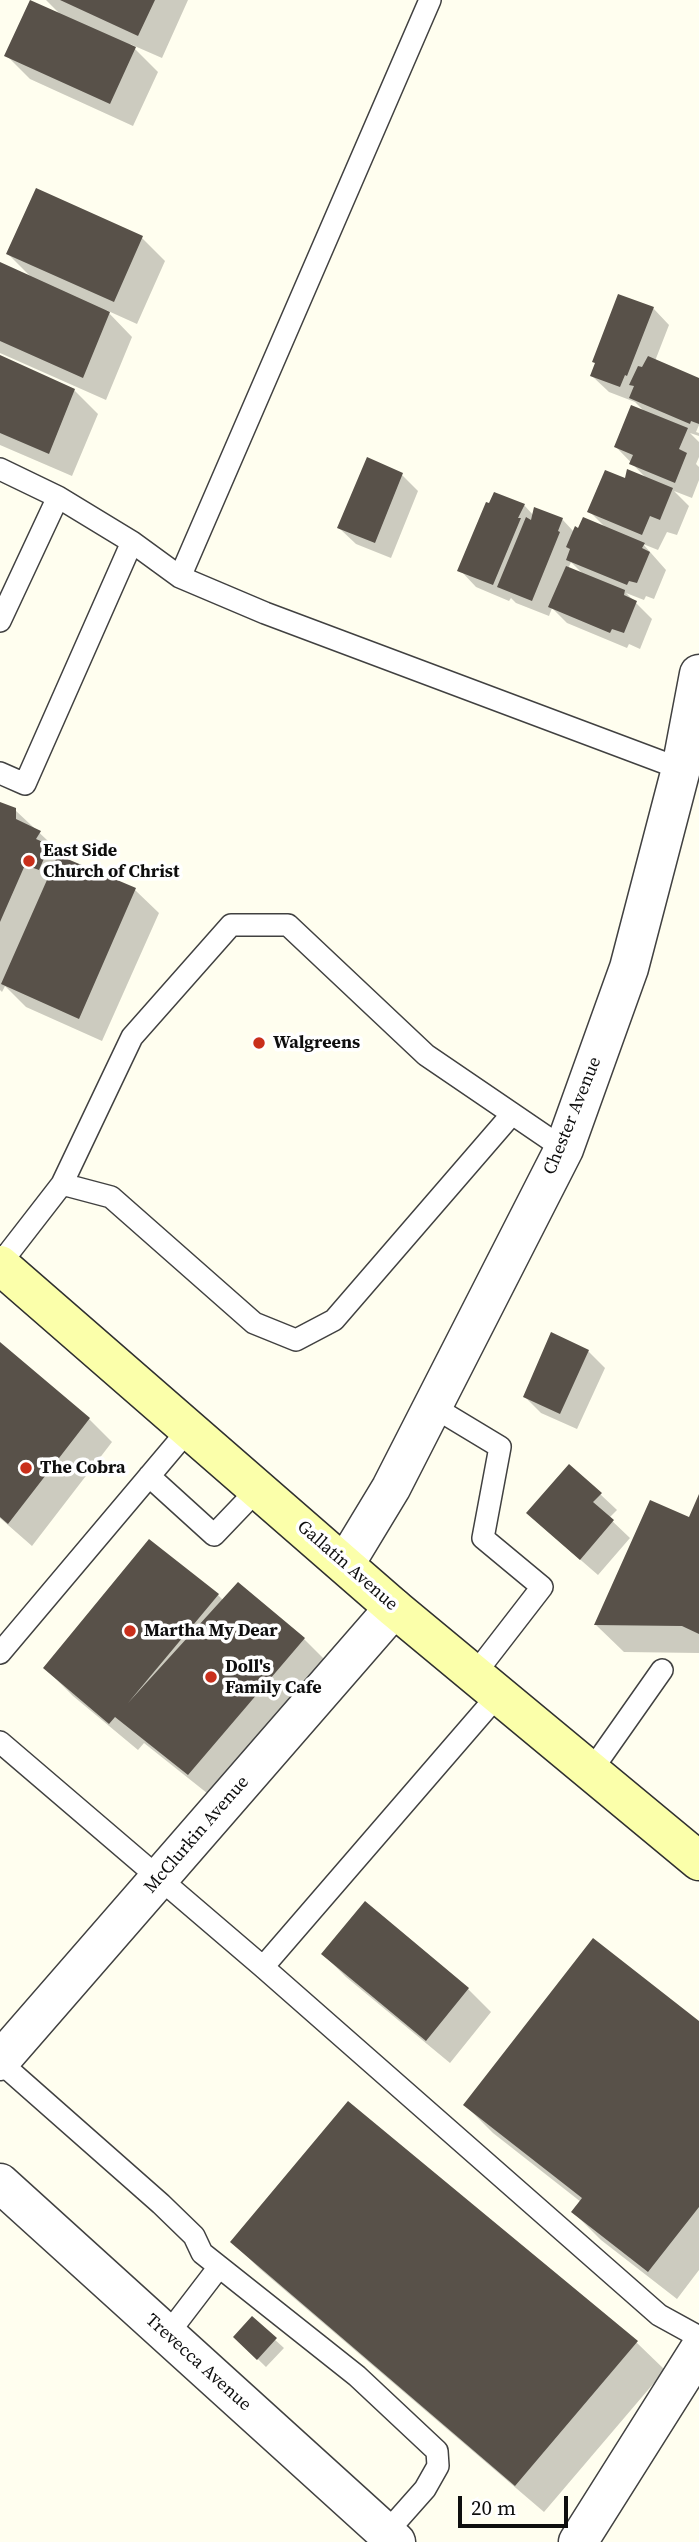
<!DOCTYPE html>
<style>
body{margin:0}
#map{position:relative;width:699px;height:2542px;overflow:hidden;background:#fffeef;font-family:"Source Serif 4",serif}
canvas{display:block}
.scale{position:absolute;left:458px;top:2496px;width:110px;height:32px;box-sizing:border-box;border:4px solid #0e0e0e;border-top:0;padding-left:9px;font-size:21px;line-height:24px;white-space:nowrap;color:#0e0e0e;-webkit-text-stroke:5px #fff;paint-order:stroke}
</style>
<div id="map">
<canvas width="699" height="2542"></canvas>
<div class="scale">20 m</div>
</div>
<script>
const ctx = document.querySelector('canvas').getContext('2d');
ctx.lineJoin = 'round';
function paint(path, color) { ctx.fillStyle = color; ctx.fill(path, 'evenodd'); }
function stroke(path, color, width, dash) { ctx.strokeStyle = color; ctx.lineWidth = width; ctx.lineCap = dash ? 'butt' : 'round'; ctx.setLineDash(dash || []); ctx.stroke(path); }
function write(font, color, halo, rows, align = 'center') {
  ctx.font = font + ' "Source Serif 4",serif'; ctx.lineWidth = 7; ctx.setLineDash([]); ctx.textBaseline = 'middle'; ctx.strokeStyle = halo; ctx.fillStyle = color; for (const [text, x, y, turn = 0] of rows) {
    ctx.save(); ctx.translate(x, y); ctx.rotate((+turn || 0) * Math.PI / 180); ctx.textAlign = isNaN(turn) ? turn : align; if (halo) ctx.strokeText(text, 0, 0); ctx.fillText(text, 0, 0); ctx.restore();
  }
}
const shadow = new Path2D(`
 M46 0H188L162 58 130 44 158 72 133 126 30 79 7 56 60 14Z
 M142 238 165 261 137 324 106 310 132 337 106 400 0 353V267L33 279 8 254Z
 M653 308 669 325 655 361 699 380V425L696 432 699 433V436L690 433 699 442V457L696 464 699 467V480L692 498 674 491 689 506 677 535 667 532 658 550 643 544 666 570 654 599 646 596 644 600 626 593 652 619 640 649 629 644 627 648 567 623 552 608 549 616 516 603 511 598 509 601 476 587 460 570 524 505 534 516 562 519 574 532 607 529 589 511 626 480 647 479 616 447 646 413 635 402 609 392 592 376ZM571 562 584 575 568 569Z
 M0 357 74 390 98 414 72 476 0 445Z
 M402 475 418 491 391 558 356 544 339 528Z
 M0 804 15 810 63 855 61 858 135 890 159 913 102 1041 26 1007 5 986 2 992 0 990Z
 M0 1346 89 1419 112 1442 32 1546 0 1518Z
 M588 1351 605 1368 577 1429 541 1413 525 1397Z
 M600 1494 617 1510 609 1518 630 1538 598 1575 545 1529Z
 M699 1498V1653L624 1652 596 1625 690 1519Z
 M218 1595 224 1601 304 1639 332 1667 217 1801 144 1743 138 1750 73 1696 45 1668Z
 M365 1904 468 1989 491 2012 450 2063 346 1977 323 1954Z
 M699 2023V2270L677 2299 601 2240 573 2212 581 2202 493 2133 465 2105Z
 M349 2104 637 2343 665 2370 544 2512 260 2269 232 2242Z
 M252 2319 284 2348 266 2367 235 2337Z`);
const building = new Path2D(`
 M30 0 136 47 110 104 4 56Z
 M60 0H155L138 36Z
 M36 188 143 236 114 302 6 254Z
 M0 262 110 312 83 378 0 341Z
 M618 294 654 307 627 376 625 375 620 387 590 376 595 363 592 362Z
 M0 355 75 389 49 454 0 433Z
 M648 356 699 378V424L691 421 690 424 629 398 634 386 629 385 638 366 642 367Z
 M631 405 688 428 679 449 687 453 675 483 629 464 633 455 614 447Z
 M367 457 403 473 375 543 337 528Z
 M627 469 673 488 660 520 650 516 642 535 587 512 605 470 625 478Z
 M494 492 525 504 518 518H521L493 585 457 571 486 502 489 503Z
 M534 507 563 518 558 531 560 532 532 601 497 587 526 517 531 520Z
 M583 517 645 543 642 548 650 552 637 583 629 581 627 585 566 560 570 549 566 547 575 526 578 528Z
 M566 566 625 590 624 595 637 601 624 633 612 629 610 633 548 607Z
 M0 802 16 808V819L41 831 36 839 50 845 39 870 25 865 0 922Z
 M58 855 136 888 79 1019 1 984Z
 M551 1332 589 1350 560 1414 523 1397Z
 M0 1342 90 1418 8 1524 0 1517Z
 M569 1464 602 1493 593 1502 614 1520 580 1560 526 1513Z
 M699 1494V1634L682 1626 594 1625 650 1500 689 1517Z
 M149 1539 219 1594 128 1703 238 1582 305 1638 188 1775 115 1717 109 1724 43 1668Z
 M365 1901 469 1988 426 2041 321 1954Z
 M593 1938 699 2021V2207L648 2272 571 2212 582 2198 463 2105Z
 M348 2101 638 2341 515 2486 230 2242Z
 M252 2316 277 2338 257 2360 233 2337Z`);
const service = new Path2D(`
 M0 469 58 497 132 542 180 577 265 613 681 769
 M180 577 430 0
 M0 621 58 497
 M0 773 25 784 132 542
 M62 1184 111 1197 254 1323 296 1340 334 1320 512 1114
 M0 1264 62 1184 132 1037 231 925H288L426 1055 564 1149
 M432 1406 500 1447 483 1538 542 1587 474 1675
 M149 1476 214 1535 258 1489
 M0 1653 189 1429
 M0 1742 263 1967 659 2315 699 2337
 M591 1771 662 1670
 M263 1967 498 1695
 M0 2062 161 2204 194 2236 202 2253 357 2376 437 2451 438 2466 425 2489 386 2533
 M167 2335 219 2267`);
const minor = new Path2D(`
 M345 1564 391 1488 564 1149 629 968 681 769 699 674
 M0 2061 394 1608
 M0 2183 396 2542
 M578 2542 699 2350`);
const secondary = new Path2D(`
 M0 1265 394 1608 699 1861`);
const markers = [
 [29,861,7,"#c92f1b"],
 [259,1043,7,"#c92f1b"],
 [26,1468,7,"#c92f1b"],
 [130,1631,7,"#c92f1b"],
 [211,1677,7,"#c92f1b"]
];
const poiNames = [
 ["East Side",43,851],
 ["Church of Christ",43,872],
 ["Walgreens",273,1043],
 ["The Cobra",40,1468],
 ["Martha My Dear",144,1631],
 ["Doll's",225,1667],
 ["Family Cafe",225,1688]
];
const streetNames = [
 ["Chester Avenue",573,1116,-68],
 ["Gallatin Avenue",347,1566,41],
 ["McClurkin Avenue",197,1835,-49],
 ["Trevecca Avenue",198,2363,42]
];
paint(shadow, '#0003');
paint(building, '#585149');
stroke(service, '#414141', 24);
stroke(minor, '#414141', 41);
stroke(secondary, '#303030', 41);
stroke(service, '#fff', 21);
stroke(minor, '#fff', 38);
stroke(secondary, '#fbffaa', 38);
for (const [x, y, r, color] of markers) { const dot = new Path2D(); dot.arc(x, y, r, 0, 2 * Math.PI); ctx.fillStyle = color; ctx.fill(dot); stroke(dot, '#fff', 2.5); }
write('bold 18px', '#0e0e0e', '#fff', poiNames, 'left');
write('18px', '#0e0e0e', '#fff', streetNames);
</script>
